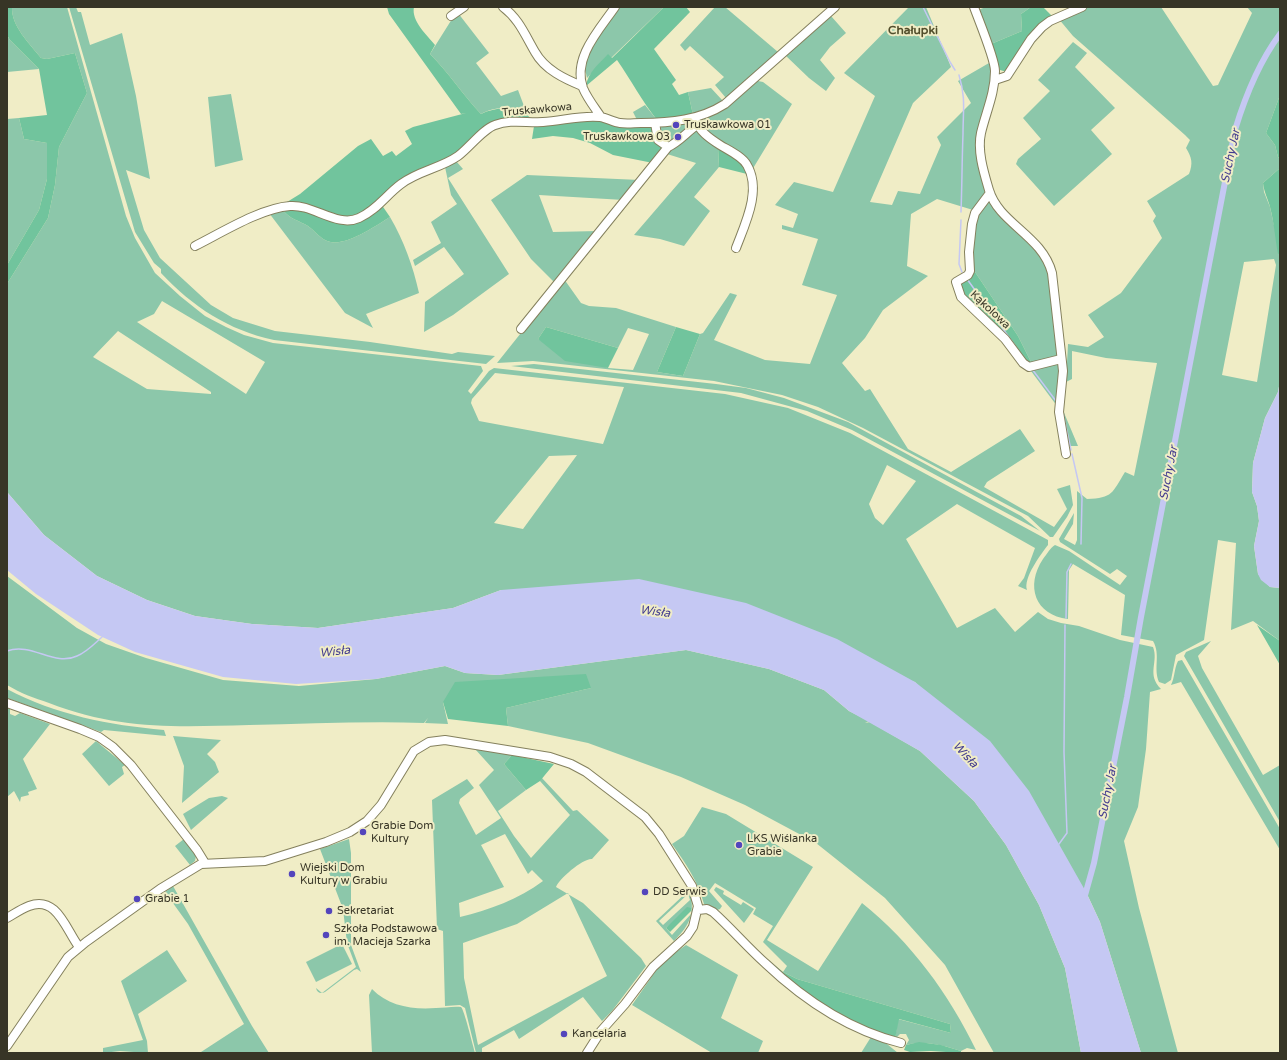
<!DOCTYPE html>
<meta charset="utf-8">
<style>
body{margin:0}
#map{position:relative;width:1287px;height:1060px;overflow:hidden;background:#f0edc6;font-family:"Varela Round",sans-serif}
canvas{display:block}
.frame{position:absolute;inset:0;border:8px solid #373526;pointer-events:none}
</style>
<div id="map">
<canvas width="1287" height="1060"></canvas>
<div class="frame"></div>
</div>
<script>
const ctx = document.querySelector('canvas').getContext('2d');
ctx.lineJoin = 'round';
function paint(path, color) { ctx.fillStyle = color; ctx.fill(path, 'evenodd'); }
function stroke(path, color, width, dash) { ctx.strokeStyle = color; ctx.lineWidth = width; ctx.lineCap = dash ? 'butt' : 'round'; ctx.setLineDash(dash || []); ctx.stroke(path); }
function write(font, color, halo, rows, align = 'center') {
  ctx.font = font + ' "Varela Round",sans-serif'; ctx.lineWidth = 4; ctx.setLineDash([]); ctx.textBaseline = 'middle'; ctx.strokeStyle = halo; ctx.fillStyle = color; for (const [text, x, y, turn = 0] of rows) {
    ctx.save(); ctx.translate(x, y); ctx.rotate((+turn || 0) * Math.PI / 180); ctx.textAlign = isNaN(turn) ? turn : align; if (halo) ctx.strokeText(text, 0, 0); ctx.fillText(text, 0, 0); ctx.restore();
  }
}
const green = new Path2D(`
 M12 7H67L126 216 135 238 155 273 180 296 205 316 226 327 244 335 273 343 481 366 483 371 468 391 471 394 489 371 494 368 725 394 788 408 850 433 1048 540V545C1041 554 1023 578 1027 590L1018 586 1024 578 1035 548 957 504 906 539 957 628 995 608 1015 632 1038 612 1048 619 1061 623 1079 626 1120 640 1153 647C1159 662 1146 674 1161 689L1150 692 1146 749 1138 807 1124 841 1139 908 1178 1053H1141L1100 922 1087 894 915 682 501 590 453 608 318 628 252 624 195 616 147 600 97 576 44 535 7 492V284L48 218 55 185 59 147 87 93 75 53 47 59 41 58C30 44 11 26 12 7ZM162 301 265 362 246 394 137 322 154 314ZM118 331 211 392V394L147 389 93 357ZM495 373 624 387 603 444 479 421 471 403 472 399ZM577 455 523 529 494 523 549 456ZM887 465 916 481 883 525 875 518 869 504Z
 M69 7H76L78 12H81L90 45 122 33 136 96 150 179 126 170 144 230 160 258 211 305 233 318 275 331 370 342 452 354 458 352 495 356 486 364 274 340C228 330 193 307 161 273V269L154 263 135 232Z
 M620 7H664L611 58 608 55 587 78 584 64 596 40Z
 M715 7H725L778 52 726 98 715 85 724 77 690 46 685 51 680 45Z
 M909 7H926L951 67 913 103 870 202 892 205 898 191 920 194 941 145 937 137 971 103 958 81 989 63C997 88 983 104 980 129 978 150 981 172 985 193L973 210 937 199 911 214 907 266 928 276 883 310 865 338 842 363 865 391 870 389 908 449 951 472 1020 429 1035 451 987 482 984 487 1054 527 1067 509 1057 489 1070 485 1073 505 1067 517 1053 537H1050L1028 516 863 428 818 407 782 395 714 381 533 361 497 363 564 279 581 303 589 306 616 308 676 327 657 372 683 376 700 334 703 333 730 293 737 295 714 340 765 360 810 364 837 295 802 285 818 239 782 229V225L793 228 798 214 775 205 794 182 833 192 875 96 844 73ZM546 327 618 348 628 328 649 334 633 370 608 368 538 339Z
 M986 7H1031L1021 14 1022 31 991 44 978 10Z
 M1086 7H1161L1213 86 1218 85 1252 13 1247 7H1280V95L1266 133 1275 145 1278 157 1280 159V168L1263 183 1264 192 1270 207 1280 253V381L1278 392 1265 418 1253 463 1252 492 1257 506 1259 521 1254 546 1258 574 1270 587 1280 588V641L1253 621 1231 630 1236 543 1218 540 1204 640 1176 655 1171 680 1165 684 1159 682C1153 668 1161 655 1153 641L1121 635 1125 595 1073 564 1069 570 1068 619C1035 615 1025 586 1043 559 1047 554 1050 548 1055 545L1069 551 1120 585 1127 576 1117 569 1110 574 1060 542 1059 539 1074 513 1073 524 1064 539 1075 545 1077 540V491L1087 499C1113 498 1112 493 1125 472L1134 476 1157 363 1106 358 1072 351V379L1066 382 1068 344 1088 347 1104 337 1088 315 1121 293 1162 238 1153 221 1156 216 1147 201 1189 174C1193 163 1192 158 1186 148L1190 140 1185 135 1073 36 1058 18ZM1274 259 1276 265 1257 382 1222 375 1244 262Z
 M458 13 489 53 476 63 501 96 518 90 527 114C509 108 499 105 481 114 463 95 449 73 430 54L452 19Z
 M831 16 846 33 830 47 820 60 835 78 826 91 809 78 785 55Z
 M7 35 10 40 39 69 7 72Z
 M1073 42 1087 53 1075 67 1115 108 1091 130 1112 154 1054 206 1016 164 1018 159 1041 139 1023 118 1050 91 1038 80Z
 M758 81 763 82 792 104 752 170 702 129 700 122 729 106Z
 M711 88 723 101 710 109 693 115 688 92Z
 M231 94 243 160 215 167 208 97Z
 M645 105 657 120H637L633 112Z
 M19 118 24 139 47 143V179L39 210 7 265V119Z
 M689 122 690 125 675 140 668 143 662 140 659 130 663 125 674 124 675 129 677 128 679 124Z
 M695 129 718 146 719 167 694 197 710 211 684 246 660 239 634 235 696 163 667 154 669 150Z
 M456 161 463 169 448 178 509 274 453 315 424 332 425 302 464 274 444 247 415 266 413 260 441 243 431 222 457 204 451 195 445 167Z
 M527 175 640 180 624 200 539 195 553 232 599 231 556 284 531 259 491 200Z
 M988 198 1048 264 1059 356 1032 364 1018 336 973 269 970 255 976 214Z
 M283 210C289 219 300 221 308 226 314 230 319 237 325 240 342 250 375 226 390 217 404 241 413 266 419 293L366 314 373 328 345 313 269 213Z
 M1058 362 1061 367 1057 406 1031 371V368Z
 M534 364 716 384 746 388 784 398 848 422 1021 516 1040 531 852 430 807 411 741 393 511 366Z
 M1062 408 1078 446H1066Z
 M7 576 77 628 106 644 146 658 223 680 299 686 376 679 445 666 465 673 498 675 686 650 769 669 824 690 849 711 869 721 865 723 870 722 920 751 974 801 1006 845 1039 905 1065 968 1081 1053H994L945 965 885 898 816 843 745 805 681 777 588 743 508 726 506 708 591 688 443 702 448 724 425 723 428 718 424 723C366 721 307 724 249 725 175 727 119 730 49 703 34 698 20 693 7 685Z
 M1211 641 1198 656 1202 668 1263 775 1280 765V822L1184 656 1186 652Z
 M1182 660 1280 829V850L1181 682 1171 685C1175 677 1174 669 1178 661Z
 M7 689C56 715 109 725 164 730L166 736 104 730 101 732 7 698Z
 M7 707 10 709V714L15 716 20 713 50 724 23 759 37 789 28 792 29 795 21 797 20 802 14 791 7 797Z
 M173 736 221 740 207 754 215 762 219 772 182 803 184 766Z
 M96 741 125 765 122 767 124 774 109 786 82 754Z
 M475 749 512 755 504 764 526 790 498 811 514 836 531 858 570 815 540 781 541 777 573 811 577 810 609 840 592 859C583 858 559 879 556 887L583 903 641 958 646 966 612 1011 602 1021 583 997 519 1039 514 1030 482 1048V1053H476L465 1008 460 1005 445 1006 443 931 437 929 432 800 467 779 474 788 460 799 459 803 476 835 501 818 479 785 494 770ZM505 834 528 874 532 870 543 881C519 899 489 910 460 917L459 903 504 887 481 845ZM568 893 607 976 478 1045 464 978 463 943 517 924Z
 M222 796 228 798 191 830 183 814 209 798Z
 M702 807 726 814 813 867 767 940 818 971 862 903C911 942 949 994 976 1050L967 1048 961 1051C942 1045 925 1040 906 1045L909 1040 906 1034H900L895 1039 898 1019 951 1033 950 1024 797 979 783 972 787 966 763 942 773 926 753 914 756 908 715 883 709 891 722 906 720 909 715 911 704 904C698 881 686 864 672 844L684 836Z
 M184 839 196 856 195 861 190 865 175 846Z
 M349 839 351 853V945L361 972 357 969 354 970 325 992C321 994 317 993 316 988L322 993 356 967 347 943 343 909 320 849Z
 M173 886 252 1026 269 1053 201 1052 244 1024 188 924 165 892Z
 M716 887 724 891 723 894 741 905 743 902 754 909 744 923 714 890Z
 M689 890C696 912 690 925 674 941L656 921ZM688 894 690 900 663 925 659 921ZM691 908V914L672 935 666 928Z
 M342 944 352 964 316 982 306 962Z
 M686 945 738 975 721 1018 763 1041 758 1053H712L632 1005 662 962Z
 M167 950 187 981 138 1014 147 1041 148 1053 120 1051 103 1053V1048L143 1040 121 981Z
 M372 989C388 1006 413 1010 436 1008 444 1008 453 1006 461 1007 464 1009 473 1046 475 1053H372L369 995Z
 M871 1037 887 1044 898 1053H861Z`);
const forest = new Path2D(`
 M7 7H12C11 26 30 44 41 58L47 59 75 53 87 93 59 147 55 185 48 218 7 284V265L39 210 47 179V143L24 139 19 118 47 115 39 69 10 40 7 35Z
 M387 7H414C411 21 427 35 435 45L430 54C449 73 463 95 481 114 498 106 519 106 533 120L493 124 450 159 425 170 379 201 390 217C375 226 342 250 325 240 319 237 314 230 308 226 300 221 289 219 283 210L287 202 300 194 358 146 371 139 383 156 392 151 396 156 412 144 405 131 413 127 466 113 461 114 389 14Z
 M664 7H686L690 12 654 49 676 80 672 84 679 95 688 92 693 115 657 120C642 101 631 80 617 60L586 86C588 72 599 64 608 54L612 58Z
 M1031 7H1043L1052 16 1007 72 1000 70 991 44 1022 31 1021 14Z
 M1280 95V159L1278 157 1275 145 1266 133Z
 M600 119C614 129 634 127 651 127L655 141 665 149 653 163 613 155 590 143 573 138 553 136 532 139 534 126Z
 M718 146 745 166 747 174 719 167Z
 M1280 168V253L1278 254C1275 238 1274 222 1270 207 1268 199 1264 192 1263 183Z
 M973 269 1018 336 1032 364 1025 361 964 299 957 282Z
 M546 327 618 348 608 368 565 361 538 339Z
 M676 327 700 334 683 376 657 372Z
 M1257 625 1280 641V665Z
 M586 674 591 688 506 708 508 726 448 719 443 702 455 682Z
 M512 755 554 764 540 781 526 790 504 764Z
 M687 907 691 908V911L670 932 666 928Z
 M766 958 783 972 797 979 950 1024 951 1033 899 1019 895 1039 867 1030 820 1004 764 960Z
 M919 1042 941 1045 961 1051V1053L931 1051 910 1052 904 1050 906 1045Z`);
const water = new Path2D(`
 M1280 381V588L1270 587 1261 580 1258 574 1254 546 1259 521 1257 506 1252 492 1253 463 1265 418 1278 392Z
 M7 492 44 535 97 576 147 600 195 616 252 624 318 628 453 608 501 590 639 579 746 603 837 639 915 682 990 741 1029 791 1086 892 1100 922 1141 1053H1081L1065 968 1039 905 1006 845 974 801 920 751 849 711 824 690 769 669 686 650 498 675 465 673 445 666 376 679 296 684 223 677 135 652 98 635 36 594 7 570Z`);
const stream = new Path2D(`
 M923 7 950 62 955 70
 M959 75C966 98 963 111 963 134 962 160 962 186 961 212
 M961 220 959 264 962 272
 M967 279 1016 347
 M1032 369 1056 401
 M1063 413 1071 450
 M1072 454 1082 498 1081 544
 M1066 618 1067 572 1071 564
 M7 651C32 642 54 667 77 656 87 652 94 644 102 637
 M1059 844 1067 833 1064 752 1065 625`);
const canal = new Path2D(`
 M1084 899 1094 863 1127 697 1141 617 1235 130C1245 97 1259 62 1280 34`);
const minor = new Path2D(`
 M503 7C519 19 525 35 535 52 545 70 565 79 582 86
 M974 7C979 21 995 59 995 71 995 93 986 112 981 133 977 151 984 173 989 190 999 224 1042 235 1052 273L1063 371 1059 412 1066 454
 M451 16 464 7
 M995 80 1007 76 1031 39 1042 27 1050 21 1082 7
 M601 117C595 108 587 98 583 88 572 58 600 29 615 7
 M695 119C699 131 709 138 720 145 728 150 742 156 747 165 762 190 745 224 736 248
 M655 123 658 140 668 147C679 142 687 132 697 125
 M990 193 975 213 972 224 969 252 970 271 968 275 956 282 961 297 1005 339 1023 363 1029 367 1061 359
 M195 246C221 233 261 208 290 206 313 204 337 228 359 218 377 210 386 195 401 184 418 171 441 168 458 156 469 148 483 129 495 125 510 119 527 123 543 122 562 121 580 115 600 117 607 118 613 122 620 123 627 124 634 123 641 123 671 123 700 120 725 104L835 7
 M521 329 668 147
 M7 703 80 729 99 737 113 747 131 765 197 850 205 863
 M698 910 707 909 713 912C731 928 747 947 765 963 804 1000 849 1030 901 1043
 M7 918C14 914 21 909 29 906 57 895 66 930 79 947
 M7 1046 68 957 86 942 160 889 201 864 265 861 326 842 350 832 367 821 381 805 414 751 429 742 445 740 550 757 571 764 586 772 645 817 659 834 692 886 698 906 693 927 687 936 653 967 625 1004 601 1031 587 1053`);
const markers = [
 [676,125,4,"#5345bc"],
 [678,137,4,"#5345bc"],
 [363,832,4,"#5345bc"],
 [739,845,4,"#5345bc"],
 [292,874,4,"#5345bc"],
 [645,892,4,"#5345bc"],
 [137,899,4,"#5345bc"],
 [329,911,4,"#5345bc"],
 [326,935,4,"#5345bc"],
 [564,1034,4,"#5345bc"]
];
const streetNames = [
 ["Truskawkowa",537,110,-5],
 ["Kąkolowa",990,310,43]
];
const poiNames = [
 ["Truskawkowa 01",684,125],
 ["Truskawkowa 03",670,137,"right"],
 ["Grabie Dom",371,826],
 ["Kultury",371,839],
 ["LKS Wiślanka",747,839],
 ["Grabie",747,852],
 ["Wiejski Dom",300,868],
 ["Kultury w Grabiu",300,881],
 ["DD Serwis",653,892],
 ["Grabie 1",145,899],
 ["Sekretariat",337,911],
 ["Szkoła Podstawowa",334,929],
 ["im. Macieja Szarka",334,942],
 ["Kancelaria",572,1034]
];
const neighbourhoodNames = [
 ["Chałupki",913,31]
];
const waterNames = [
 ["Suchy Jar",1231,156,-78],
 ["Suchy Jar",1169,473,-79],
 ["Wisła",655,612,7],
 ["Wisła",335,652,-6],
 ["Wisła",965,755,47],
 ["Suchy Jar",1108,792,-79]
];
paint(green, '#8cc7aa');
paint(forest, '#71c49d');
paint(water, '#c5c8f3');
stroke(stream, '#c5c8f3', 1.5);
stroke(canal, '#c5c8f3', 6);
stroke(minor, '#84805d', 10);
stroke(minor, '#fff', 8);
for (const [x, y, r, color] of markers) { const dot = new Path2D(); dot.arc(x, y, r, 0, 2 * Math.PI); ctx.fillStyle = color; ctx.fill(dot); stroke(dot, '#f0edc6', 1.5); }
write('11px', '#373526', '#f0edc6', streetNames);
write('11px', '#373526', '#f0edc6', poiNames, 'left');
write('bold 12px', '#524e2c', '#f0edc6', neighbourhoodNames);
write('italic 12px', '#443d8f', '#f0edc6', waterNames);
</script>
